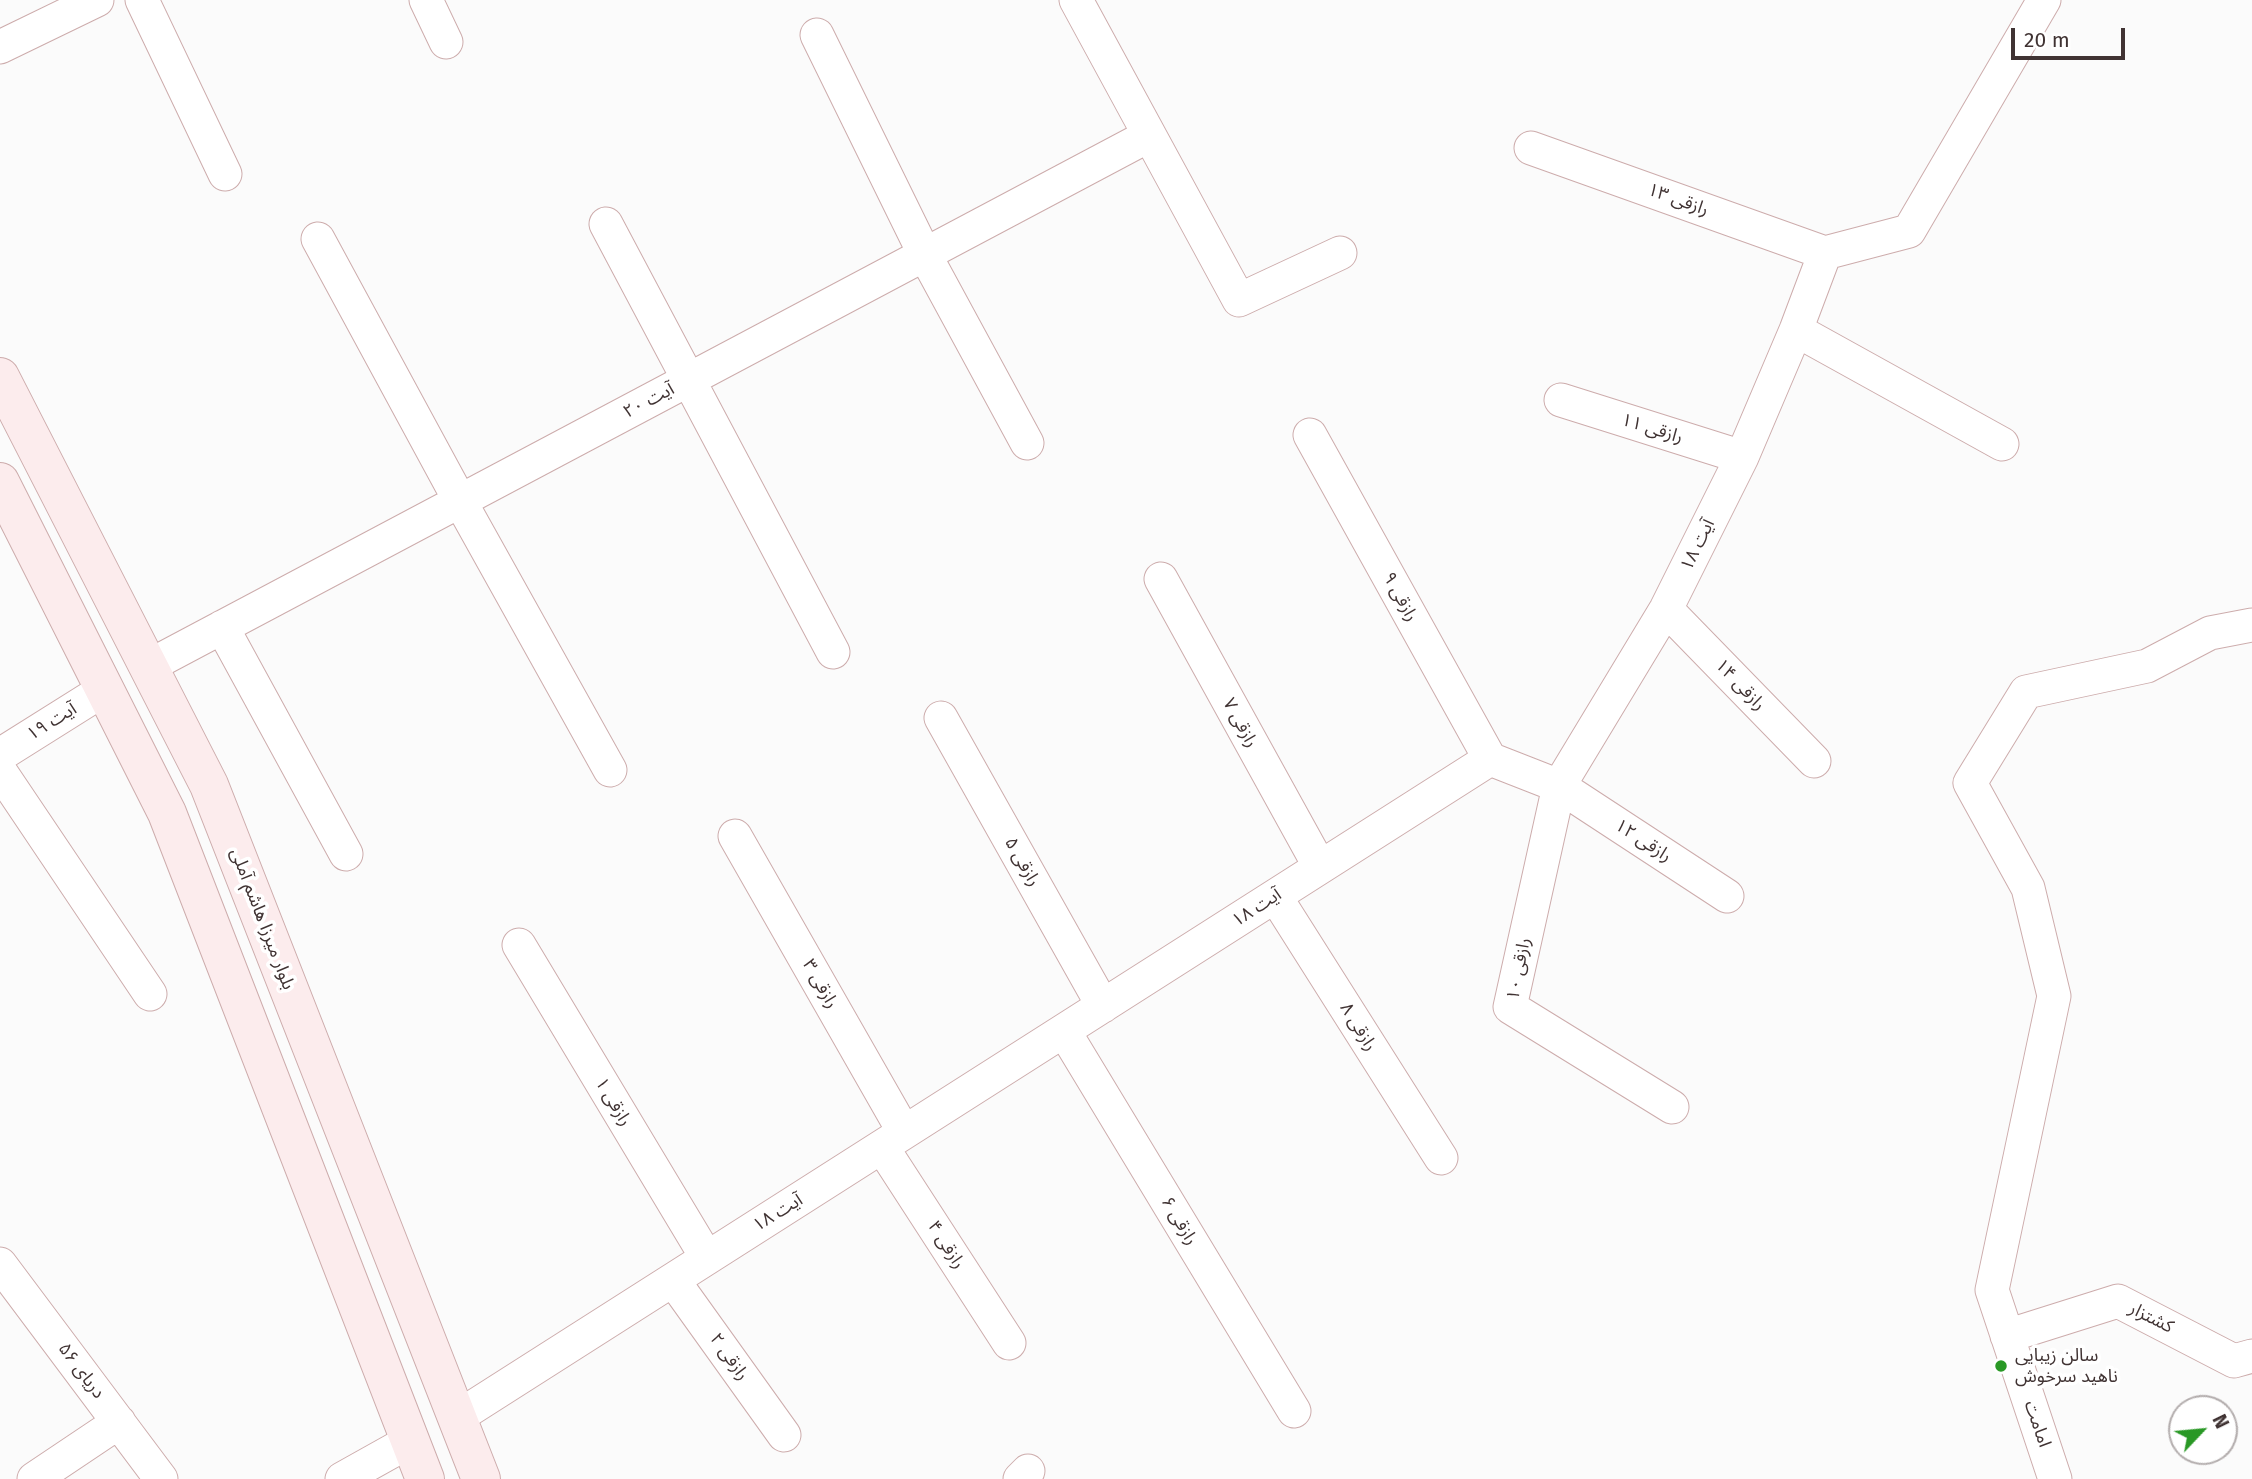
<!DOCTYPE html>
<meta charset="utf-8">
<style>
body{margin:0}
#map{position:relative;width:2252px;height:1479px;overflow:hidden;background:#fbfbfb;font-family:"Fira Sans",sans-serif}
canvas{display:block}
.north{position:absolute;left:2168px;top:1395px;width:70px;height:70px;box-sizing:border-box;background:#fff;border:2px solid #b3adad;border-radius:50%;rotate:64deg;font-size:19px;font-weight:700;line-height:28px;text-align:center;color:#403333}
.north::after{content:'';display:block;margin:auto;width:24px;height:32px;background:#299825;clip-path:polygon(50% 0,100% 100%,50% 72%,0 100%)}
.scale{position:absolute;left:2011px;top:28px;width:114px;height:32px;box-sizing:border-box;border:4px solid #403333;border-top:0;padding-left:9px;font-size:21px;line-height:24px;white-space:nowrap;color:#403333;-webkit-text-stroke:5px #fff;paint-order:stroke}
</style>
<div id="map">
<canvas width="2252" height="1479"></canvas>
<div class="north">N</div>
<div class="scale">20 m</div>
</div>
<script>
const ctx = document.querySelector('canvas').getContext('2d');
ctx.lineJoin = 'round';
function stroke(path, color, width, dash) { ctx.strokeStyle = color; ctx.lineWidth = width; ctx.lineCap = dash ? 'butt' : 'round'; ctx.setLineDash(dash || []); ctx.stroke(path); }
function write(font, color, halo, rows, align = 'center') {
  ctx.font = font + ' "Fira Sans","Noto Sans Arabic",sans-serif'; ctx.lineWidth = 7; ctx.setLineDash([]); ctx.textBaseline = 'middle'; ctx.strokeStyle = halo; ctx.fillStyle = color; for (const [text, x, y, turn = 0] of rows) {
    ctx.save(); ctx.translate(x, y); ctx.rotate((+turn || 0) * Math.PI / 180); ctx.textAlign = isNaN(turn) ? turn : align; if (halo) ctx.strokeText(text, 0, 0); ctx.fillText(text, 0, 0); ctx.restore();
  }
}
const street = new Path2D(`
 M142 0 225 174
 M426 0 446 42
 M1076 0 1239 300 1340 253
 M817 35 925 255 1027 443
 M0 47 97 0
 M1531 148 1825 253
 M606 224 833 652
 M318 239 460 501 610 770
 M1825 253 1909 231 2044 0
 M1796 330 2002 444
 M1561 400 1742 457
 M1310 435 1490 759
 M1161 579 1320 867
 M1666 609 1814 761
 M222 627 346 854
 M149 666 1148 136
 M941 718 1103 1006
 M0 755 105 689
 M1490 759 1559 786 1727 896
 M0 771 150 994
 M735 836 904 1132
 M1275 896 1441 1158
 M519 945 707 1258
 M1064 1031 1294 1411
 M1672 1107 1510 1007 1559 786 1666 609 1742 457 1796 330 1825 253
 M882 1147 1009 1343
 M0 1264 161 1479
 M673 1280 784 1435
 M2007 1336 2118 1301 2234 1361 2252 1356
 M456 1418 1490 759
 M34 1479 119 1422
 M342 1479 410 1441
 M1020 1479 1028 1471
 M2055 1479 1992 1290 2054 996 2028 888 1970 783 2026 692 2147 666 2210 633 2252 625`);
const secondary = new Path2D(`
 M0 377 209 785 481 1479
 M0 482 167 813 425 1479`);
const markers = [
 [2001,1366,7,"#299825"]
];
const streetNames = [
 ["رازقی ۱۳",1678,200,20],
 ["آیت ۲۰",649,401,-28],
 ["رازقی ۱۱",1652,429,17],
 ["آیت ۱۸",1698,545,-64],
 ["رازقی ۹",1400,597,61],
 ["رازقی ۱۴",1740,685,46],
 ["آیت ۱۹",52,722,-32],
 ["رازقی ۷",1240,723,61],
 ["رازقی ۱۲",1643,841,33],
 ["رازقی ۵",1022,862,60],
 ["آیت ۱۸",1257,908,-33],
 ["بلوار میرزا هاشم آملی",262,919,69],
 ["رازقی ۱۰",1519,969,-79],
 ["رازقی ۳",820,984,60],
 ["رازقی ۸",1358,1027,58],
 ["رازقی ۱",613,1102,59],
 ["آیت ۱۸",778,1213,-32],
 ["رازقی ۶",1179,1221,59],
 ["رازقی ۴",946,1245,57],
 ["کشتزار",2151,1318,27],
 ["رازقی ۲",729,1357,54],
 ["دریای ۵۶",81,1371,53],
 ["امامت",2037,1424,71]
];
const poiNames = [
 ["سالن زیبایی",2015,1356],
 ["ناهید سرخوش",2015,1377]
];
stroke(street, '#cdacac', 35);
stroke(secondary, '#cdacac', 40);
stroke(street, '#fff', 33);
stroke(secondary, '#fceced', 38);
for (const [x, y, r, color] of markers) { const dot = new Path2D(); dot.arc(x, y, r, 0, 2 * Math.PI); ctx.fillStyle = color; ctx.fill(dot); stroke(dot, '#fff', 2.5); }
write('18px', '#403333', '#fff', streetNames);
write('18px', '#403333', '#fff', poiNames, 'left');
</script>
